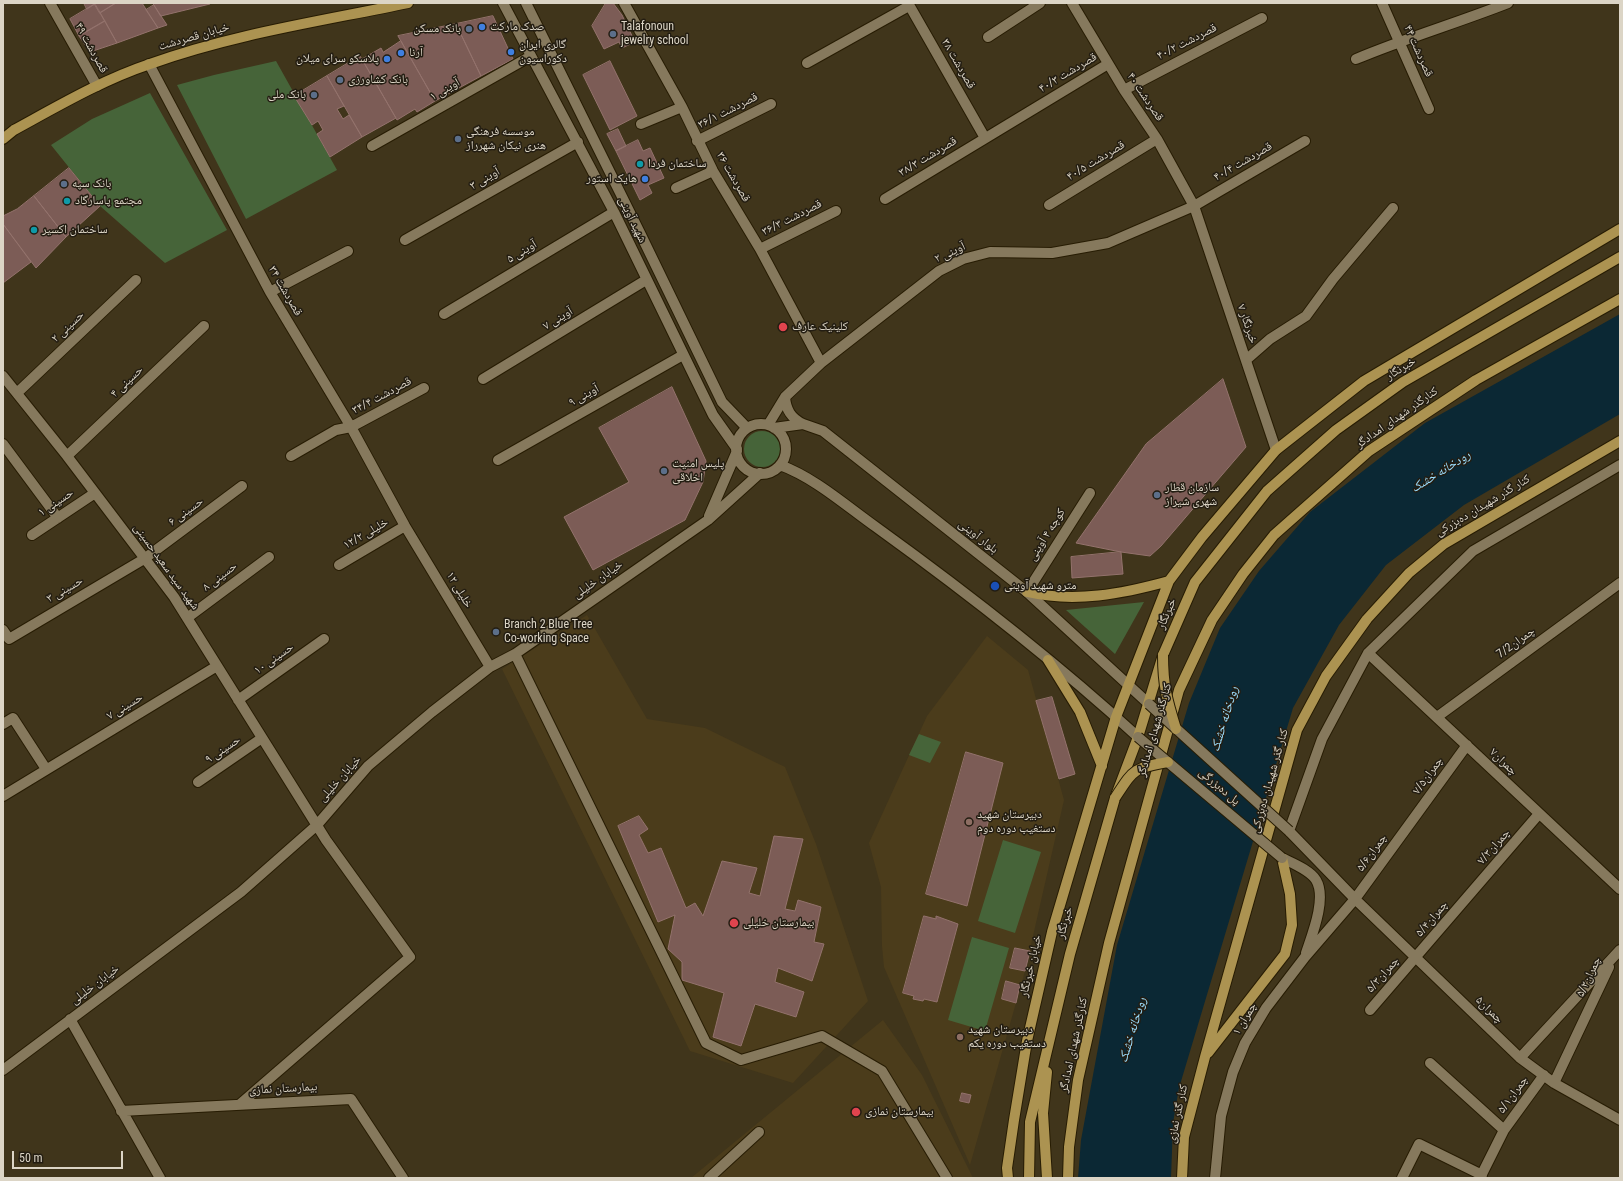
<!DOCTYPE html>
<meta charset="utf-8">
<style>
body{margin:0}
#map{position:relative;width:1623px;height:1181px;overflow:hidden;background:#40351b;font-family:"Roboto Condensed",sans-serif}
canvas{display:block}
.frame{position:absolute;inset:0;border:4px solid #dcd5c6;pointer-events:none}
.scale{position:absolute;left:12px;top:1151px;width:111px;height:18px;box-sizing:border-box;border:2px solid #dcd5c6;border-top:0;padding-left:5px;font-size:12px;line-height:14px;white-space:nowrap;color:#dcd5c6;-webkit-text-stroke:3px #231d12;paint-order:stroke}
</style>
<div id="map">
<canvas width="1623" height="1181"></canvas>
<div class="frame"></div>
<div class="scale">50 m</div>
</div>
<script>
const ctx = document.querySelector('canvas').getContext('2d');
ctx.lineJoin = 'round';
function paint(path, color) { ctx.fillStyle = color; ctx.fill(path, 'evenodd'); }
function stroke(path, color, width, dash) { ctx.strokeStyle = color; ctx.lineWidth = width; ctx.lineCap = dash ? 'butt' : 'round'; ctx.setLineDash(dash || []); ctx.stroke(path); }
function write(font, color, halo, rows, align = 'center') {
  ctx.font = font + ' "Roboto Condensed","Noto Naskh Arabic",sans-serif'; ctx.lineWidth = 3; ctx.setLineDash([]); ctx.textBaseline = 'middle'; ctx.strokeStyle = halo; ctx.fillStyle = color; for (const [text, x, y, turn = 0] of rows) {
    ctx.save(); ctx.translate(x, y); ctx.rotate((+turn || 0) * Math.PI / 180); ctx.textAlign = isNaN(turn) ? turn : align; if (halo) ctx.strokeText(text, 0, 0); ctx.fillText(text, 0, 0); ctx.restore();
  }
}
const built = new Path2D(`
 M587 615 647 719 705 728 785 767 816 844 868 1001 793 1083 690 1051 502 669Z
 M987 636 1028 670 1064 800 1025 971 970 1165 884 967 882 946 881 887 869 843 927 716Z
 M883 1020 922 1075 973 1178H691Z`);
const green = new Path2D(`
 M276 61 337 170 246 219 177 85 214 75Z
 M150 93 227 230 165 263 100 206 51 145 92 119Z
 M744 449a18 18 0 1 1 36 0a18 18 0 1 1-36 0Z
 M1144 602 1115 654 1066 610Z
 M919 734 941 742 930 763 909 755Z
 M1003 840 1041 852 1015 933 978 921Z
 M972 937 1009 948 985 1031 948 1020Z`);
const water = new Path2D(`
 M1620 314V414L1464 505 1386 565 1339 625 1293 708 1179 1088 1173 1123 1171 1178H1078L1081 1140 1117 945 1189 703 1220 628 1259 571 1310 512 1425 423Z`);
const building = new Path2D(`
 M84 3H94L95 4 87 9Z
 M94 3H116L100 13Z
 M116 3H142L158 28 117 43 100 13Z
 M153 3H209L210 4 161 16Z
 M606 3H613L622 15 635 42 622 48 619 42 604 49 592 26Z
 M95 4 105 21 79 36 70 19Z
 M154 5 161 16 167 25 158 28 146 10Z
 M493 16 513 59 481 76 456 24Z
 M105 21 117 43 90 52 79 36Z
 M456 24 481 76 435 101 398 36Z
 M401 41 435 101 417 112 415 109 397 120 362 59 381 48 383 52Z
 M360 56 396 118 362 137 327 76Z
 M610 61 637 116 610 130 583 75Z
 M327 76 344 106 337 109 343 119 349 115 362 137 330 157 317 134 323 130 318 121 312 125 294 96Z
 M618 129 626 146 616 151 607 134Z
 M638 140 643 151 650 148 664 178 648 185 652 193 640 200 616 151Z
 M69 168 100 206 66 237 34 196Z
 M34 196 66 237 36 268 3 224V216L17 209Z
 M3 224 31 262 3 283Z
 M1223 379 1246 447 1161 546 1150 556 1121 552 1076 543 1146 444Z
 M672 387 706 461 703 482 685 520 593 570 564 517 629 482 599 428Z
 M1121 552 1123 574 1072 578 1071 557Z
 M1052 697 1075 774 1059 779 1036 701Z
 M966 752 1003 763 967 906 926 894Z
 M639 816 648 829 639 835 648 853 661 848 686 908 695 903 703 916 722 861 757 868 749 893 760 896 774 836 803 839 785 909 795 911 798 900 821 907 814 942 824 944 812 981 778 968 775 982 804 992 796 1017 755 1004 741 1046 713 1037 724 993 682 980V962L668 949 675 915 658 922 618 826Z
 M924 916 936 919V916L958 924 937 1002 924 999 923 1001 913 999 914 996 903 993Z
 M1015 948 1030 951 1025 971 1010 968Z
 M1006 981 1020 985 1016 1003 1002 999Z
 M962 1093 971 1095 969 1103 960 1101Z`);
const minor = new Path2D(`
 M50 3 97 86
 M503 3 614 212 713 415 737 449
 M526 3 641 235 722 402 747 428
 M624 3 682 107 713 171 760 249 821 363
 M908 3 985 138
 M1072 3 1124 90 1157 139 1194 206 1276 450
 M1382 3 1429 109
 M988 37 1040 3
 M1356 59C1406 38 1457 23 1508 3
 M807 63 909 6
 M149 64 270 292 351 427 405 526 490 667
 M1124 90 1262 18
 M641 124 682 107
 M697 141 771 104
 M372 146 531 56
 M676 188 713 171
 M885 199 1108 64
 M1049 205 1157 139
 M405 240 578 142
 M760 249 836 211
 M270 292 348 251
 M444 314 614 212
 M1246 360 1270 339 1306 316 1333 279 1393 208
 M3 376 67 456 174 597 326 840 410 957 239 1105
 M483 379 646 280
 M17 393 136 280
 M785 397C786 410 791 418 803 424
 M736 449a25 25 0 1 1 50 0a25 25 0 1 1-50 0Z
 M768 425 785 397 821 363 939 271 963 259 990 252 1052 253 1108 243 1194 206 1305 141
 M774 428 803 424 823 431 1027 592 1149 704
 M3 444 58 518
 M67 456 204 326
 M291 456 336 430 351 427 424 388
 M498 460 683 355
 M780 465C815 478 845 505 876 527 966 592 1056 662 1138 737
 M1620 465 1473 551 1368 653 1322 739 1289 831 1355 899 1520 1058 1554 1083 1620 1120
 M709 516 737 451
 M32 535 95 493
 M339 565 405 526
 M1027 592 1090 493
 M187 618 269 557
 M3 630 9 639 144 559 242 486
 M1368 653 1620 889
 M515 654 706 1043 741 1060 822 1036 882 1071 947 1178
 M238 700 324 639
 M1437 717 1620 583
 M3 724 13 718 46 769
 M198 782 262 738
 M3 796 217 666
 M1282 858C1292 863 1310 870 1316 880 1327 898 1312 935 1306 953
 M1370 1010 1538 815
 M70 1019 160 1178
 M1520 1058 1620 950
 M1430 1063 1504 1130
 M3 1070 241 892 317 825 368 766 432 712 490 667 515 654 708 520 760 473
 M1554 1083 1609 967
 M121 1111 351 1099 403 1178
 M709 1178 759 1132
 M1215 1178 1221 1116 1233 1072 1245 1043 1266 1008 1305 957 1355 899 1467 745
 M1402 1178 1419 1144 1482 1175
 M1480 1178 1504 1130 1544 1075`);
const major = new Path2D(`
 M3 139 14 130C58 106 102 80 150 64 233 34 322 21 408 3
 M1027 592C1075 603 1122 594 1169 581
 M1048 660 1080 712 1102 766
 M1208 1053 1285 954 1292 925 1290 894 1282 858
 M1008 1178 1007 1168 1014 1120 1027 1041 1052 932 1116 717 1169 581 1202 537 1276 450 1364 381 1620 229
 M1029 1178 1030 1122 1070 954 1115 798 1138 737 1163 655 1195 582 1267 491 1336 430 1403 382 1620 257
 M1047 1178 1043 1113 1047 1072
 M1068 1178 1069 1147 1078 1080 1109 943 1179 690 1212 620 1243 574 1274 535 1369 451 1476 380 1620 299
 M1182 1178 1184 1137 1205 1057 1297 730 1326 676 1367 619 1409 573 1444 544 1620 441`);
const minorBridge = new Path2D(`
 M1149 704 1289 831
 M1138 737 1282 858`);
const majorBridge = new Path2D(`
 M1163 655C1163 686 1167 700 1176 729
 M1115 798C1134 769 1133 768 1168 762`);
const markers = [
 [482,27,4,"#3f7fe0"],
 [469,29,4,"#5c6f8a"],
 [613,34,4,"#5c6f8a"],
 [511,52,4,"#3f7fe0"],
 [401,53,4,"#3f7fe0"],
 [387,59,4,"#3f7fe0"],
 [340,80,4,"#5c6f8a"],
 [314,95,4,"#5c6f8a"],
 [458,139,4,"#5c6f8a"],
 [640,164,4,"#0f9aa8"],
 [645,179,4,"#3f7fe0"],
 [64,184,4,"#5c6f8a"],
 [67,201,4,"#0f9aa8"],
 [34,230,4,"#0f9aa8"],
 [783,327,5,"#e0444e"],
 [664,471,4,"#5c6f8a"],
 [1157,495,4,"#5c6f8a"],
 [995,586,5,"#1a4fb4"],
 [496,632,4,"#5c6f8a"],
 [969,822,4,"#8d6e63"],
 [734,923,5,"#e0444e"],
 [960,1037,4,"#8d6e63"],
 [856,1112,5,"#e0444e"]
];
const poiNames = [
 ["صدک مارکت",490,27],
 ["Talafonoun",621,27],
 ["jewelry school",621,41],
 ["بانک مسکن",461,29,"right"],
 ["گالری ایران",519,45],
 ["دکوراسیون",519,59],
 ["آرنا",409,53],
 ["پلاسکو سرای میلان",379,59,"right"],
 ["بانک کشاورزی",348,80],
 ["بانک ملی",306,95,"right"],
 ["موسسه فرهنگی",466,132],
 ["هنری نیکان شهرراز",466,146],
 ["ساختمان فردا",648,164],
 ["هایک استور",637,179,"right"],
 ["بانک سپه",72,184],
 ["مجتمع پاسارگاد",75,201],
 ["ساختمان اکسیر",42,230],
 ["کلینیک عارف",792,327],
 ["پلیس امنیت",672,464],
 ["اخلاقی",672,478],
 ["سازمان قطار",1165,488],
 ["شهری شیراز",1165,502],
 ["مترو شهید آوینی",1004,586],
 ["Branch 2 Blue Tree",504,625],
 ["Co-working Space",504,639],
 ["دبیرستان شهید",977,815],
 ["دستغیب دوره دوم",977,829],
 ["بیمارستان خلیلی",743,923],
 ["دبیرستان شهید",968,1030],
 ["دستغیب دوره یکم",968,1044],
 ["بیمارستان نمازی",865,1112]
];
const streetNames = [
 ["خیابان قصردشت",194,37,-16],
 ["۴۰/۲ قصردشت",1187,42,-27],
 ["قصردشت ۴۹",91,48,61],
 ["۴۴ قصردشت",1418,51,66],
 ["۳۸ قصردشت",958,64,60],
 ["۴۰/۳ قصردشت",1068,73,-31],
 ["۱ آوینی",445,90,-30],
 ["۴۰ قصردشت",1145,97,56],
 ["۳۶/۱ قصردشت",728,111,-27],
 ["۳۸/۳ قصردشت",928,157,-31],
 ["۴۰/۵ قصردشت",1096,161,-31],
 ["۴۰/۴ قصردشت",1243,162,-30],
 ["۳۶ قصردشت",733,177,60],
 ["۳ آوینی",485,179,-30],
 ["۳۶/۳ قصردشت",792,218,-27],
 ["شهید آوینی",632,220,64],
 ["۵ آوینی",522,252,-31],
 ["۲ آوینی",950,253,-25],
 ["قصردشت ۳۴",285,291,60],
 ["۷ آوینی",558,319,-31],
 ["۷ خبرنگار",1247,324,71],
 ["۲ حسینی",68,327,-43],
 ["خبرنگار",1401,369,-32],
 ["۴ حسینی",127,382,-44],
 ["قصردشت ۳۴/۴",382,396,-28],
 ["۹ آوینی",584,396,-29],
 ["کنارگذر شهدای امدادگر",1397,418,-35],
 ["۱ حسینی",56,503,-34],
 ["کنار گذر شهیدان ده‌بزرکی",1483,506,-31],
 ["۶ حسینی",186,512,-36],
 ["۱۲/۲ خلیلی",366,534,-30],
 ["کوچه ۴ آوینی",1047,535,-58],
 ["بلوار آوینی",978,537,38],
 ["شهید سید سعید حسینی",166,567,54],
 ["۸ حسینی",220,577,-37],
 ["خیابان خلیلی",598,580,-35],
 ["۳ حسینی",65,590,-30],
 ["۱۲ خلیلی",459,590,59],
 ["خبرنگار",1167,614,-67],
 ["7/2چمران",1516,643,-36],
 ["۱۰ حسینی",274,659,-35],
 ["۷ حسینی",125,707,-31],
 ["کنارگذر شهدای امدادگر",1155,730,-74],
 ["۹ حسینی",223,750,-34],
 ["چمران۷",1503,762,44],
 ["چمران۷/۵",1428,776,-54],
 ["خیابان خلیلی",340,779,-48],
 ["کنار گذر شهیدان ده‌بزرکی",1270,781,-74],
 ["پل ده‌بزرگی",1219,787,40],
 ["چمران۷/۳",1494,847,-49],
 ["چمران۵/۶",1372,853,-54],
 ["چمران۵/۴",1432,919,-50],
 ["خبرنگار",1065,923,-74],
 ["خیابان خبرنگار",1031,966,-77],
 ["چمران۵/۳",1383,975,-49],
 ["چمران۵/۲",1589,977,-65],
 ["خیابان خلیلی",95,985,-37],
 ["چمران۵",1489,1010,44],
 ["چمران ۱",1245,1019,-59],
 ["کنارگذر شهدای امدادگر",1074,1045,-78],
 ["بیمارستان نمازی",283,1089,-3],
 ["چمران۵/۱",1513,1095,-54],
 ["کنار گذر نمازی",1178,1114,-78]
];
const waterNames = [
 ["رودخانه خشک",1441,472,-32],
 ["رودخانه خشک",1225,719,-73],
 ["رودخانه خشک",1133,1030,-73]
];
paint(built, '#4b3c1b');
paint(green, '#466439');
paint(water, '#0b2834');
paint(building, '#7c5c56');
stroke(building, '#93726c', 1);
stroke(minor, '#271c03', 12);
stroke(major, '#271c03', 12);
stroke(minor, '#86795d', 10);
stroke(major, '#ac9351', 10);
stroke(minorBridge, '#271c03', 12, []);
stroke(majorBridge, '#271c03', 12, []);
stroke(minorBridge, '#86795d', 10);
stroke(majorBridge, '#ac9351', 10);
for (const [x, y, r, color] of markers) { const dot = new Path2D(); dot.arc(x, y, r, 0, 2 * Math.PI); ctx.fillStyle = color; ctx.fill(dot); stroke(dot, '#231d12', 1.5); }
write('12px', '#dcd5c6', '#231d12', poiNames, 'left');
write('12px', '#dcd5c6', '#231d12', streetNames);
write('italic 13px', '#9adcfc', '#231d12', waterNames);
</script>
